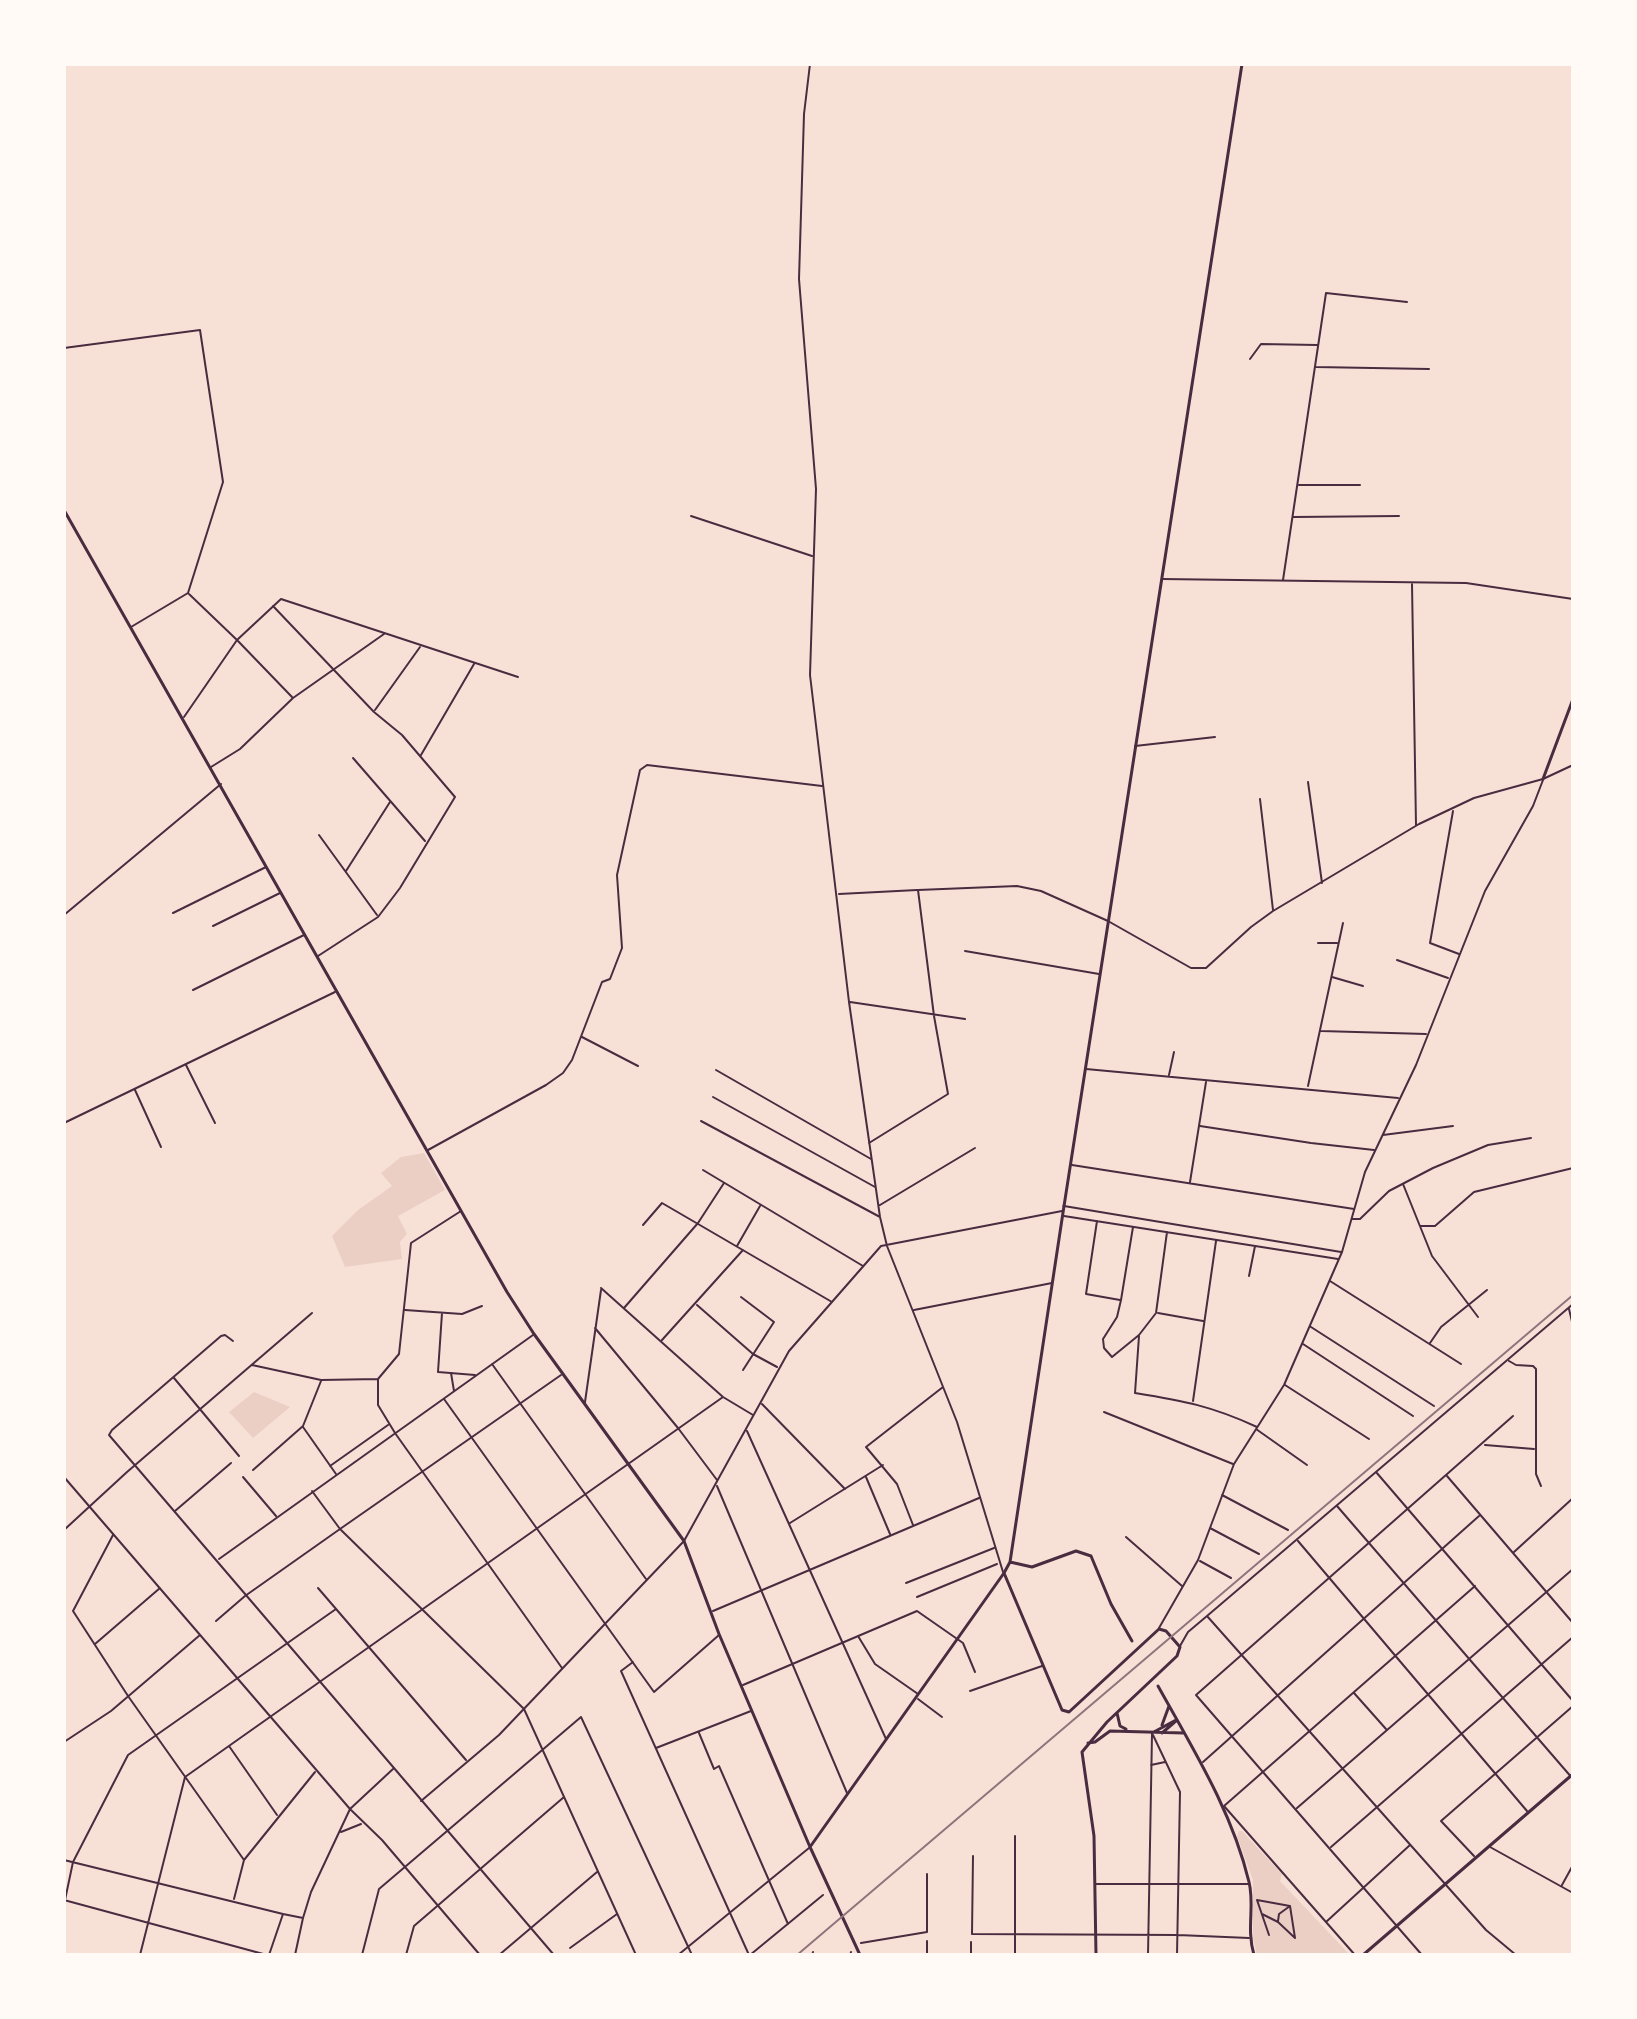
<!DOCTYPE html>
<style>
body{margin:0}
#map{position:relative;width:1637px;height:2019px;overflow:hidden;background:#f7e1d7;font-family:"Zilla Slab",serif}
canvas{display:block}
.frame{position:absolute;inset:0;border:66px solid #fffaf5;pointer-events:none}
</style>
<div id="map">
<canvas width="1637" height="2019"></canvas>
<div class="frame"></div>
</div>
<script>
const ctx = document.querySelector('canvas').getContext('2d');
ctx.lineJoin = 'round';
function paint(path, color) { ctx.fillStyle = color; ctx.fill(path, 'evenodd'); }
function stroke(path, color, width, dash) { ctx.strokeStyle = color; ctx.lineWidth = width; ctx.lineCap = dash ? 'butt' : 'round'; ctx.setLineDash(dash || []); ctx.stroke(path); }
const green = new Path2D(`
 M424 1153 445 1190 398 1216 407 1234 400 1242 402 1259 345 1267 332 1236 358 1210 392 1186 381 1173 401 1157Z
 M254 1392 290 1407 253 1438 229 1412Z
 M1239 1831H1242L1282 1874 1280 1881 1350 1955H1257L1253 1938V1880L1237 1836Z`);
const pedestrian = new Path2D(`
 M1262 1914 1278 1922 1295 1938 1290 1906 1257 1900 1269 1935
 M1278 1921 1279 1914 1290 1906`);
const minor = new Path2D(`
 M810 64 804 114 799 279 816 489 810 675 849 1002 880 1217 887 1246 957 1422 1003 1572
 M64 348 200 330 223 482 188 593 131 627
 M1250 359 1261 344 1317 345
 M1316 367 1429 369
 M1299 485H1360
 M691 516 812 556
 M1294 517 1399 516
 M1162 579 1466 583 1573 599
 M1283 580 1326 293 1407 302
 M1412 584 1416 825
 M189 594 237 640 281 599 518 677
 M273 606 374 712 402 735 455 797 400 888 378 917 318 956
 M375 710 420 647
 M184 717 237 640 292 697
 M1135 746 1215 737
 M421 755 474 664
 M353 758 425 841
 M211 767 240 749 293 698 384 634
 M1308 782 1322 883
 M1260 799 1273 910
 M1453 811 1430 943 1459 954
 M319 835 377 915
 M346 871 390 802
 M839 894 917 890
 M173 913 266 867
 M64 915 221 784
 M213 926 280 893
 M1318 943H1337
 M965 951 1099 974
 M1397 960 1448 978
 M1332 977 1363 986
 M193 990 304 935
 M850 1002 965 1019
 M1321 1031 1426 1034
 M582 1037 638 1066
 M186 1065 215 1123
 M1086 1069 1398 1098
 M716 1070 871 1159
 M1169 1075 1174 1052
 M1308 1086 1343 923
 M135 1090 161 1147
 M713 1097 875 1187
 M701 1121 880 1217
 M64 1123 335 992
 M1200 1126 1311 1143 1374 1150
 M1383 1135 1453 1126
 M869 1143 948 1094 934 1016 918 890 1017 886 1041 891 1108 921 1191 968H1206L1251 927 1273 911 1419 824 1474 798 1543 779 1573 765
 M428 1150 546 1085 563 1073 572 1060 602 982 610 979 622 948 617 875 640 770 647 765 822 786
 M1072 1165 1354 1209
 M703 1170 863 1266
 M1190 1182 1206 1082
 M1403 1184 1432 1256 1478 1317
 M880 1205 975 1148
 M1064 1206 1341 1252
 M1064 1216 1338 1259
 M1352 1219H1360L1389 1191 1433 1168 1488 1145 1531 1138
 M1097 1221 1086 1294 1120 1300
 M643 1225 662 1203 832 1302
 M1420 1226H1435L1474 1192 1573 1168
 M1133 1227 1121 1300 1117 1317 1103 1339 1104 1348 1112 1357 1139 1335 1156 1313 1167 1232
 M737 1246 760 1206
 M1249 1276 1255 1246
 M1330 1281 1461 1364
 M601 1288 723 1397 753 1415
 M741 1297 774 1322 743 1370
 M697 1305 753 1354 777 1367
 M624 1308 698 1223 724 1183
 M1569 1309 1573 1326
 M405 1310 462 1314 482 1306
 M914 1310 1052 1283
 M442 1313 438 1372 475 1375
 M1158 1313 1203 1321
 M1311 1327 1434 1406
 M595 1328 678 1428 717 1480
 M1139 1336 1135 1393C1184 1401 1212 1406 1257 1427
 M662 1340 743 1250
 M233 1341 225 1335 221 1336 112 1430 109 1435 554 1955
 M1430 1343 1441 1327 1487 1290
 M1303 1344 1413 1416
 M1509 1361 1516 1365 1533 1366 1536 1369V1474L1541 1486
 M492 1364 646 1579
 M252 1365 321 1380 378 1379 399 1354 411 1243 461 1211
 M451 1373 454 1391
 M174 1378 239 1456
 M378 1379V1405L395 1433 562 1668
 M1285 1385 1369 1439
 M444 1399 654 1692 719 1635
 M1193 1401 1216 1241
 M585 1402 601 1290
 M762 1404 845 1489
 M1104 1412 1233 1464
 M303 1427 336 1474
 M1256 1429 1307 1465
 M747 1431 886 1739
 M1485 1445 1534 1449
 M330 1466 388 1425
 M253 1470 303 1426 321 1381
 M1376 1472 1573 1701
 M1447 1476 1573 1623
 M64 1477 350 1809 382 1840 480 1955
 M243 1477 276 1516
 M866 1477 890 1534
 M717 1486 847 1793
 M312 1491 340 1529 524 1709 636 1955
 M1222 1495 1288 1530
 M1337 1506 1573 1779
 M175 1511 231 1463
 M790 1523 883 1465
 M913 1525 897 1484 866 1447 943 1387
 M1210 1528 1259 1554
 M64 1530 127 1472 312 1313
 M113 1535 73 1611 128 1696 244 1860
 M1126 1537 1182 1586
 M1298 1541 1527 1811
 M1514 1552 1573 1498
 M219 1559 533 1335
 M1200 1561 1231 1578
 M906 1583 994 1548
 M318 1588 466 1760
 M917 1597 997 1564
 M713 1611 979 1498
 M1207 1616 1486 1930 1516 1955
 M216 1621 245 1596 340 1529 561 1375
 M1159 1628 1198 1560 1234 1464 1284 1385 1342 1252 1365 1172 1416 1065 1485 891 1533 806 1543 780
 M858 1636 875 1664 918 1694
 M95 1644 160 1588
 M1180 1646 1188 1632 1207 1616 1573 1304
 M633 1662 621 1671 749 1955
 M743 1685 917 1611 963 1643 975 1672
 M970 1691 1042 1666
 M1354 1693 1386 1729
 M918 1699 942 1717
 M699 1733 714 1769 719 1766 788 1924
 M1153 1735 1180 1792 1177 1955
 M64 1742 111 1711 200 1635
 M229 1746 277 1815
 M656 1748 751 1711
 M1203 1762 1479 1516
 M1151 1765 1165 1762
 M421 1801 499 1735 684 1541 789 1351 881 1246 1062 1211
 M1297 1808 1573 1569
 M341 1832 361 1824
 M1015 1836V1955
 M1331 1847 1573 1637
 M1490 1847 1573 1893
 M973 1856 972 1934 1178 1935 1249 1938
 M1474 1856 1441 1821 1573 1706
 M64 1860 283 1914
 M1095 1884H1249
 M1562 1885 1573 1865
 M234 1899 244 1860 315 1772
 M64 1900 267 1955
 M65 1900 73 1862 128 1755 336 1609
 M303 1918 311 1892 350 1809 393 1769
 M1326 1922 1410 1845
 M927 1941V1955
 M861 1943 927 1932V1874
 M570 1948 617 1914
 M75 1955H81
 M140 1955 185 1777 723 1397
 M269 1955 283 1914 303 1918 295 1955
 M362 1955 379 1889 581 1717 692 1955
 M406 1955 414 1926 564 1797
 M499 1955 597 1872
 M678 1955 809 1848
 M750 1955 823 1895
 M812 1955 813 1952
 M850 1955 851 1952
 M971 1955V1942
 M1148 1955 1152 1734
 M1355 1955 1224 1806 1475 1586
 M1422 1955 1196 1695 1513 1416`);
const tertiary = new Path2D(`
 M64 510 507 1292 534 1334 684 1541 719 1634 810 1847 860 1955
 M1543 779 1573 699
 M1064 1206 1010 1562 1004 1573 1062 1710 1069 1712 1159 1629 1166 1631 1180 1647 1177 1656 1107 1722 1082 1752 1094 1836 1096 1955
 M1010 1562 1032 1567 1076 1551 1091 1556 1111 1604 1132 1641
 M1158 1686C1193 1749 1232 1811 1249 1882 1255 1906 1246 1928 1254 1955
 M1117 1713 1120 1726 1126 1729
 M1162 1725 1169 1706
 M1152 1733 1176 1720
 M1162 1733 1177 1720
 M1088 1743 1095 1742 1110 1731 1184 1733
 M810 1847 1004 1573
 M1363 1955 1573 1774`);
const secondary = new Path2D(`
 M1064 1206 1242 64`);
const rail = new Path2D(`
 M797 1955 1573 1295`);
paint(green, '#ebcfc5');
stroke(pedestrian, '#4a2c40', 2);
stroke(minor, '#4a2c40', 2);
stroke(tertiary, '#4a2c40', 3);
stroke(secondary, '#4a2c40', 3);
stroke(rail, '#8f747c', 2);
</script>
